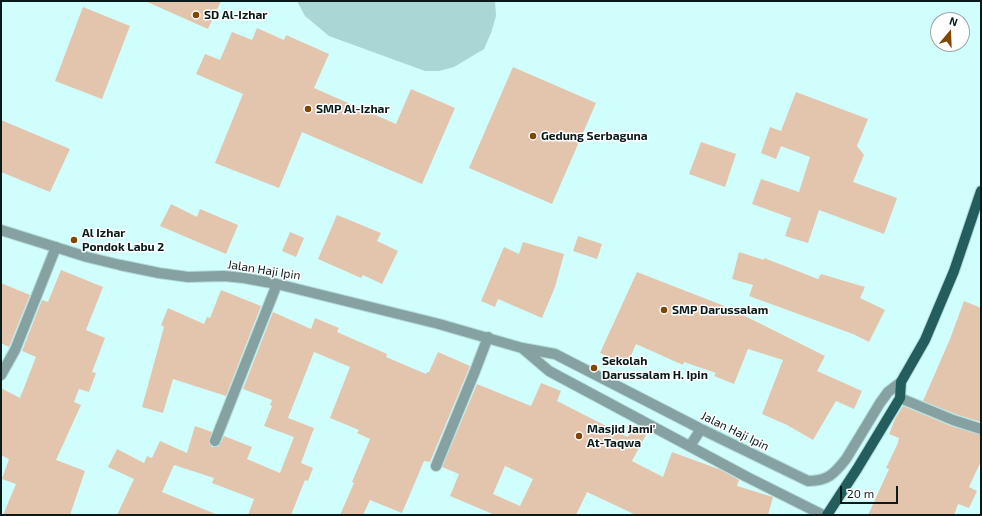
<!DOCTYPE html>
<style>
body{margin:0}
#map{position:relative;width:982px;height:516px;overflow:hidden;background:#d0fefd;font-family:"Exo 2",sans-serif}
canvas{display:block}
.frame{position:absolute;inset:0;border:2px solid #091a1a;pointer-events:none}
.north{position:absolute;left:930px;top:12px;width:40px;height:40px;box-sizing:border-box;background:#fff;border:1px solid #9da3a3;border-radius:50%;rotate:19deg;font-size:11px;font-weight:700;line-height:16px;text-align:center;color:#091a1a}
.north::after{content:'';display:block;margin:auto;width:14px;height:18px;background:#814600;clip-path:polygon(50% 0,100% 100%,50% 72%,0 100%)}
.scale{position:absolute;left:840px;top:486px;width:58px;height:18px;box-sizing:border-box;border:2px solid #091a1a;border-top:0;padding-left:5px;font-size:12px;line-height:14px;white-space:nowrap;color:#091a1a;-webkit-text-stroke:3px #fff;paint-order:stroke}
</style>
<div id="map">
<canvas width="982" height="516"></canvas>
<div class="frame"></div>
<div class="north">N</div>
<div class="scale">20 m</div>
</div>
<script>
const ctx = document.querySelector('canvas').getContext('2d');
ctx.lineJoin = 'round';
function paint(path, color) { ctx.fillStyle = color; ctx.fill(path, 'evenodd'); }
function stroke(path, color, width, dash) { ctx.strokeStyle = color; ctx.lineWidth = width; ctx.lineCap = dash ? 'butt' : 'round'; ctx.setLineDash(dash || []); ctx.stroke(path); }
function write(font, color, halo, rows, align = 'center') {
  ctx.font = font + ' "Exo 2",sans-serif'; ctx.lineWidth = 3; ctx.setLineDash([]); ctx.textBaseline = 'middle'; ctx.strokeStyle = halo; ctx.fillStyle = color; for (const [text, x, y, turn = 0] of rows) {
    ctx.save(); ctx.translate(x, y); ctx.rotate((+turn || 0) * Math.PI / 180); ctx.textAlign = isNaN(turn) ? turn : align; if (halo) ctx.strokeText(text, 0, 0); ctx.fillText(text, 0, 0); ctx.restore();
  }
}
const green = new Path2D(`
 M297 1H495L496 16 491 33 484 49 454 67 439 71H425L329 36 305 16Z`);
const building = new Path2D(`
 M145 1H221L208 29Z
 M83 7 130 26 102 99 55 81Z
 M257 28 284 40 286 35 329 54 314 88 396 124 411 89 455 108 422 184 302 132 279 188 215 163 243 94 196 74 205 54 220 60 232 32 252 40Z
 M513 67 596 103 552 204 469 168Z
 M796 92 868 119 857 146 864 155 853 182 897 198 884 234 819 210 808 243 785 236 791 218 752 204 761 179 799 192 810 157 781 146 776 159 761 153 770 127 781 131Z
 M1 120 70 149 50 192 1 172Z
 M701 142 736 154 725 187 689 174Z
 M171 204 197 217 200 209 238 225 226 254 160 226Z
 M337 215 381 233 377 241 398 251 382 284 363 275 361 278 318 259Z
 M290 232 304 238 296 257 282 251Z
 M578 236 602 244 597 259 573 251Z
 M523 242 564 254 555 287 542 318 498 299 495 307 481 301 504 247 519 254Z
 M739 252 764 260V258L818 279 821 274 865 287 860 298 885 310 869 342 853 334 749 296 753 285 732 279Z
 M61 270 103 287 86 330 105 338 92 372 96 373 89 392 79 389 74 402 81 405 56 460 85 471 70 515H3L16 484 2 479 9 459 1 455V388L20 398 36 357 22 351 42 300 48 302Z
 M637 272 727 307 825 356 817 371 862 391 854 409 836 401 813 440 787 425 762 414 783 360 748 349 734 384 714 376 716 373 684 362 683 365 636 344 627 365 600 353Z
 M1 283 30 295 9 347 1 343Z
 M221 290 261 306 226 396 173 379 163 413 142 407 164 327 161 325 168 308 204 324 207 317 210 318Z
 M964 301 981 308V422L955 414 923 401 950 339Z
 M273 312 311 329 315 318 339 328 337 332 387 354 386 357 426 374 427 372H429L438 352 470 366 430 462 424 461 402 513 370 500 363 515H340L354 483 352 482 370 439 357 433 359 430 330 418 350 367 314 352 288 418 314 428 301 463 313 468 308 481 305 480 291 515H248L254 499 212 483 214 478 174 465 162 492 218 515H117L134 479 108 467 117 449 144 463 147 456 152 458 160 441 187 453 195 426 212 432 209 442 212 447H216L219 446 224 436 252 447 247 459 280 473 294 437 264 426 272 406 270 405 272 400 243 389Z
 M541 383 561 391 557 401 628 437 634 425 648 431 632 461 663 477 672 452 721 470 739 480 737 486 773 497 768 515H636L587 492 576 515H495L450 496 459 474 442 467 477 384 531 406ZM505 466 533 479 520 506 493 494Z
 M903 406 951 426 981 435V461L969 487 977 491 969 508 958 504 954 515H868L889 469 886 468 898 443 899 438 889 434 895 419Z`);
const minor = new Path2D(`
 M1 230 87 257 120 265 159 273 188 277 224 276 244 278 277 284 439 324 522 348 555 354 701 429 808 481C828 481 834 474 846 459L880 403 888 392 901 382
 M522 348 549 371 747 477 823 515
 M1 375 15 350 56 247
 M900 398 953 420 981 429
 M215 441 277 284
 M690 446 701 429
 M436 466 475 371 488 337`);
const major = new Path2D(`
 M827 515 857 469 900 398 901 382 925 340 954 271 981 191`);
const markers = [
 [196,15,4,"#814600"],
 [308,109,4,"#814600"],
 [533,136,4,"#814600"],
 [74,240,4,"#814600"],
 [664,310,4,"#814600"],
 [594,368,4,"#814600"],
 [579,436,4,"#814600"]
];
const poiNames = [
 ["SD Al-Izhar",204,15],
 ["SMP Al-Izhar",316,109],
 ["Gedung Serbaguna",541,136],
 ["Al Izhar",82,233],
 ["Pondok Labu 2",82,247],
 ["SMP Darussalam",672,310],
 ["Sekolah",602,361],
 ["Darussalam H. Ipin",602,375],
 ["Masjid Jami'",587,429],
 ["At-Taqwa",587,443]
];
const streetNames = [
 ["Jalan Haji Ipin",264,270,9],
 ["Jalan Haji Ipin",735,431,26]
];
paint(green, '#aad6d5');
paint(building, '#e3c5ae');
stroke(minor, '#b0dad9', 12);
stroke(major, '#b0dad9', 12);
stroke(minor, '#85a1a1', 10);
stroke(major, '#245d5d', 10);
for (const [x, y, r, color] of markers) { const dot = new Path2D(); dot.arc(x, y, r, 0, 2 * Math.PI); ctx.fillStyle = color; ctx.fill(dot); stroke(dot, '#fff', 1.5); }
write('bold 12px', '#091a1a', '#fff', poiNames, 'left');
write('12px', '#091a1a', '#fff', streetNames);
</script>
